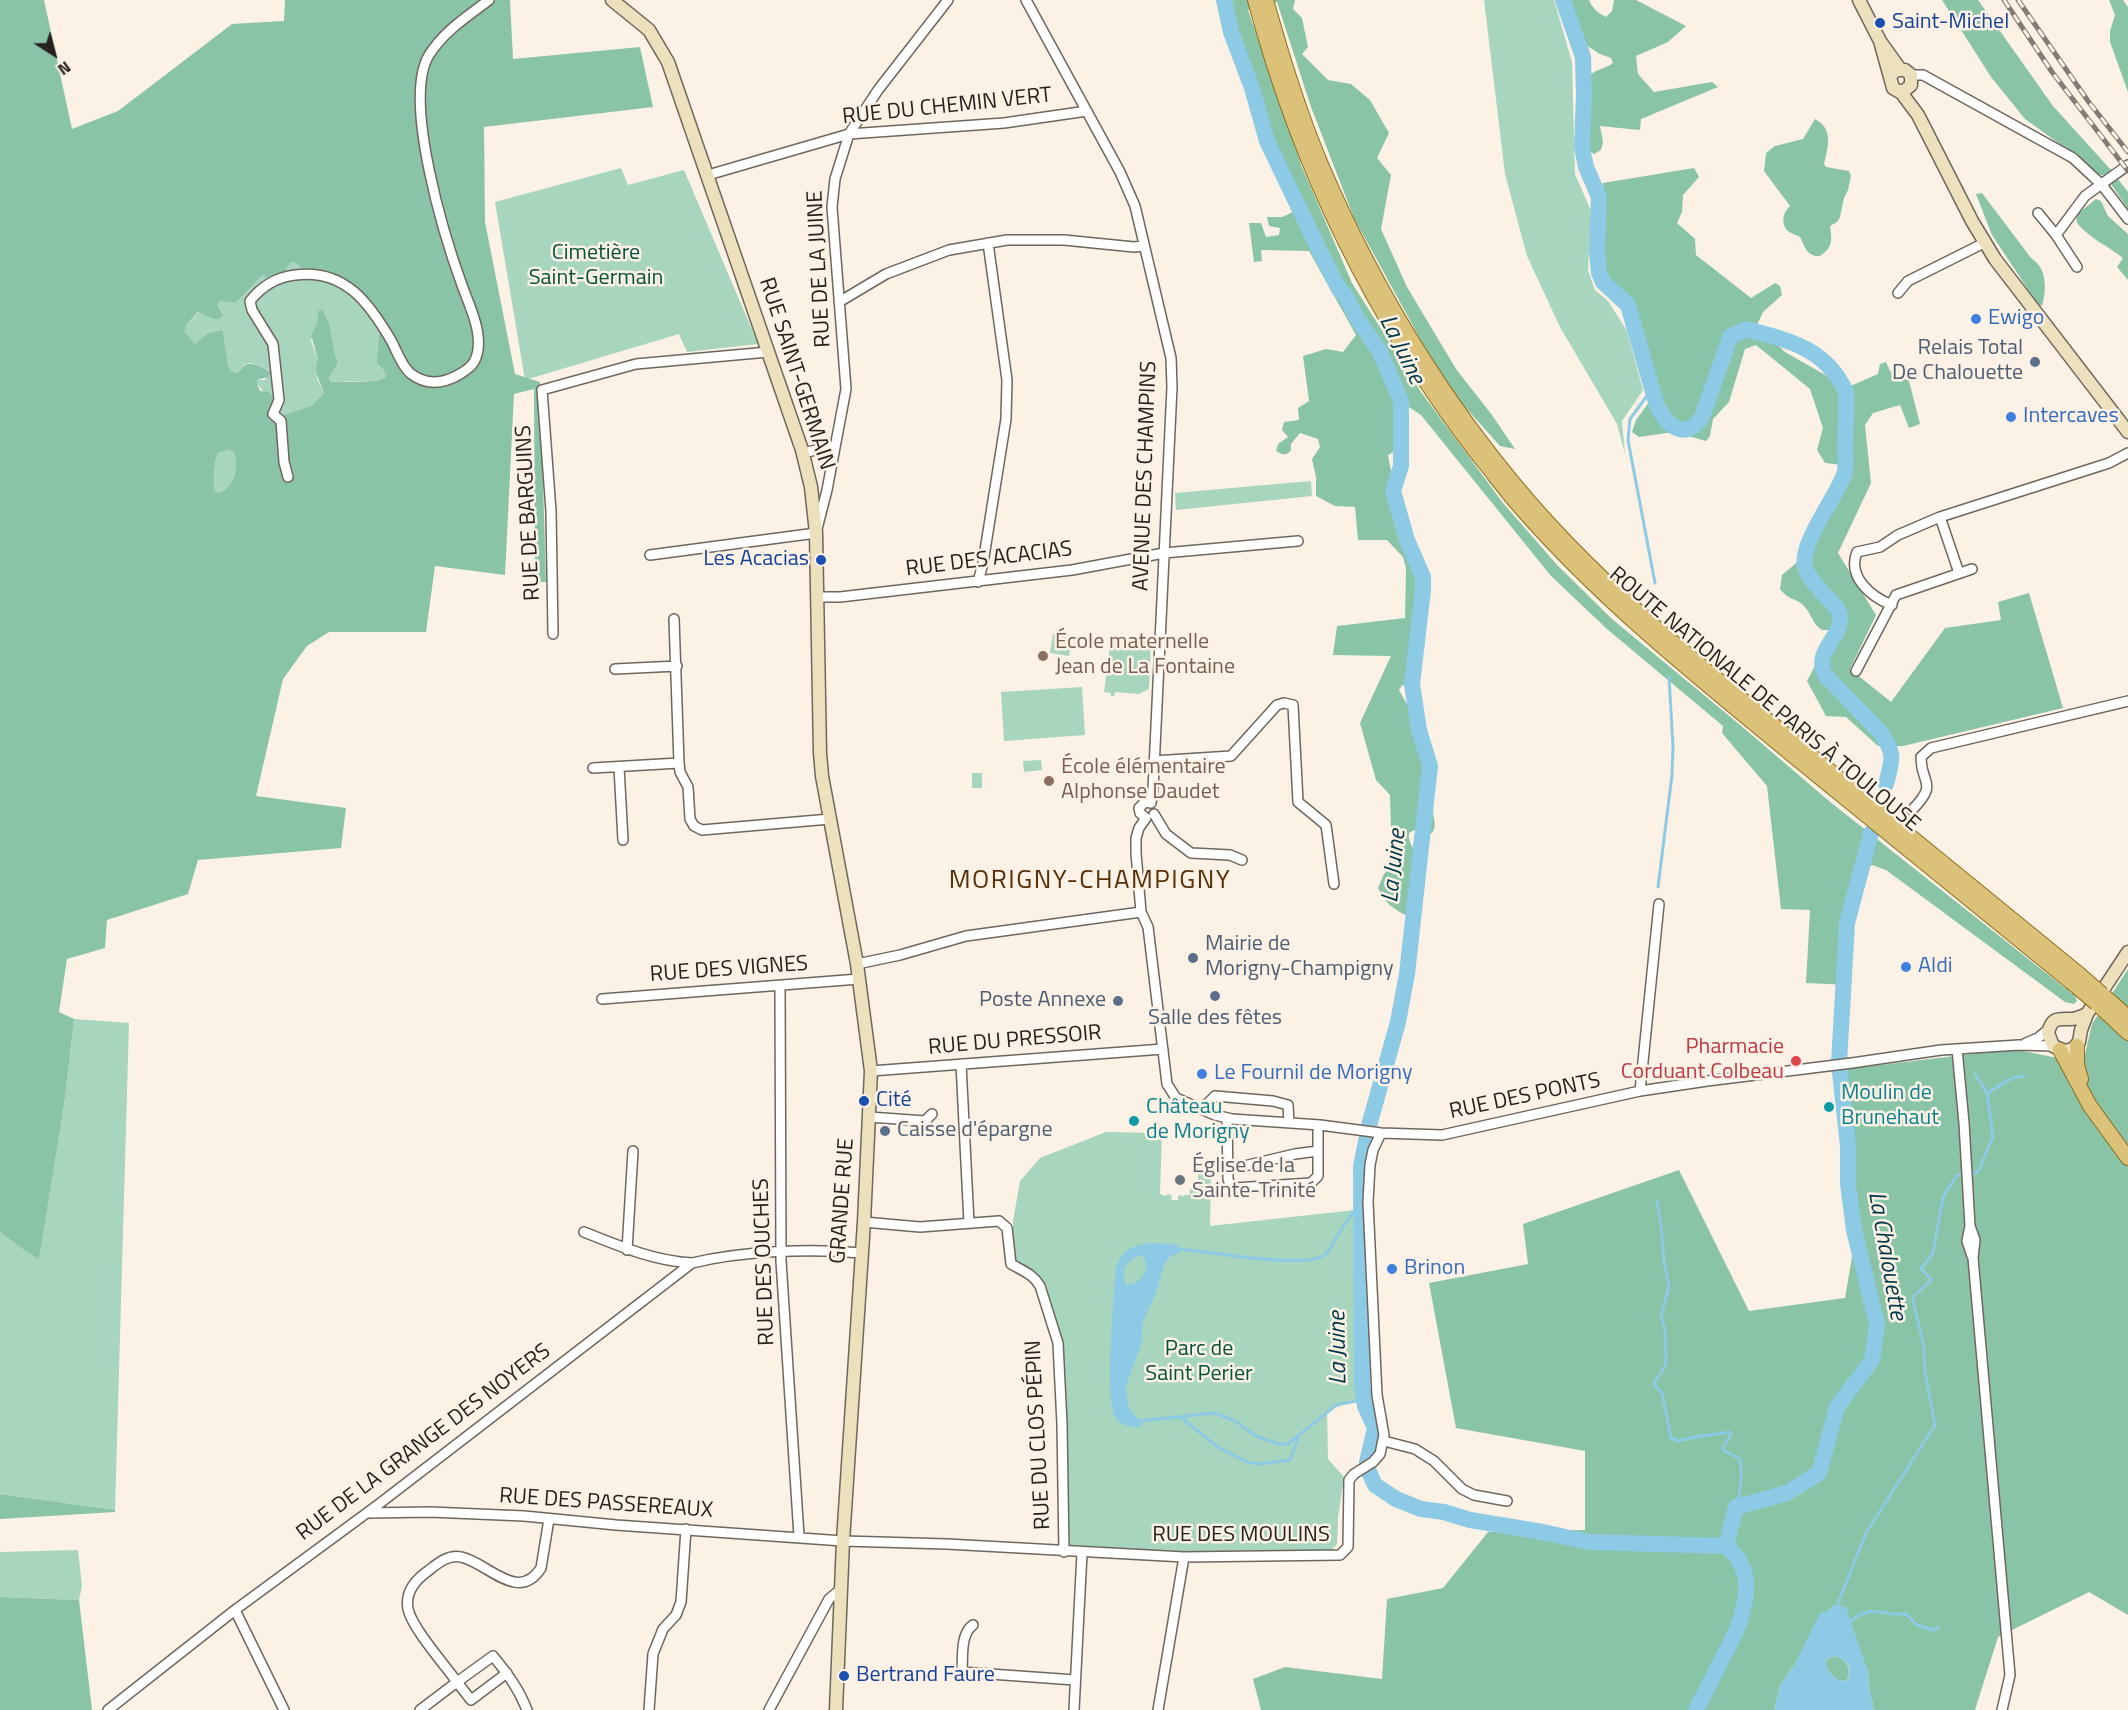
<!DOCTYPE html>
<meta charset="utf-8">
<style>
body{margin:0}
#map{position:relative;width:2128px;height:1710px;overflow:hidden;background:#fbf1e5;font-family:"Titillium Web",sans-serif}
canvas{display:block}
.north{position:absolute;left:24px;top:24px;width:60px;height:60px;-webkit-text-stroke:4px #fbf1e5;paint-order:stroke;rotate:144deg;font-size:16px;font-weight:700;line-height:24px;text-align:center;color:#26221e}
.north::after{content:'';display:block;margin:auto;width:21px;height:27px;background:#26221e;clip-path:polygon(50% 0,100% 100%,50% 72%,0 100%)}
</style>
<div id="map">
<canvas width="2128" height="1710"></canvas>
<div class="north">N</div>
</div>
<script>
const ctx = document.querySelector('canvas').getContext('2d');
ctx.lineJoin = 'round';
function paint(path, color) { ctx.fillStyle = color; ctx.fill(path, 'evenodd'); }
function stroke(path, color, width, dash) { ctx.strokeStyle = color; ctx.lineWidth = width; ctx.lineCap = dash ? 'butt' : 'round'; ctx.setLineDash(dash || []); ctx.stroke(path); }
function write(font, color, halo, rows, align = 'center') {
  ctx.font = font + ' "Titillium Web",sans-serif'; ctx.lineWidth = 5; ctx.setLineDash([]); ctx.textBaseline = 'middle'; ctx.strokeStyle = halo; ctx.fillStyle = color; for (const [text, x, y, turn = 0] of rows) {
    ctx.save(); ctx.translate(x, y); ctx.rotate((+turn || 0) * Math.PI / 180); ctx.textAlign = isNaN(turn) ? turn : align; if (halo) ctx.strokeText(text, 0, 0); ctx.fillText(text, 0, 0); ctx.restore();
  }
}
const green = new Path2D(`
 M1484 0H1554L1572 62 1575 174 1591 211 1588 270 1595 290 1608 301 1627 331 1643 390 1622 421 1625 454 1617 424 1560 327 1527 256 1505 174Z
 M621 168 628 185 684 170 758 344 687 352 679 334 525 380 495 202Z
 M293 260 302 268H318L324 276 348 287 379 326 383 369 386 377C370 385 349 379 331 382L329 378 338 363 332 349 326 316 317 318V324L311 341 318 359 317 379 324 393 311 406 283 415 257 384V380H265L269 370 250 363 245 364 237 373 232 372 228 365 223 330 208 333 195 344 183 330 187 324 199 312 214 318 223 315 217 305 220 301 236 303 262 274Z
 M229 450 234 452C239 466 234 489 218 493L215 491C213 480 214 462 218 453Z
 M1311 481 1312 496 1176 510 1175 493Z
 M1053 634 1072 637 1069 656 1050 653Z
 M1111 637 1151 642 1149 689 1139 694 1115 692 1114 696H1111V693L1104 692Z
 M1082 687 1085 735 1004 741 1001 692Z
 M1041 760 1042 770 1024 772 1023 761Z
 M972 773H982V788H972Z
 M74 1019 129 1023 115 1510 0 1494V1232L25 1251 39 1258 64 1106Z
 M1106 1132 1162 1133 1160 1194 1166 1196 1168 1194 1172 1196 1171 1200H1178V1196L1181 1195 1183 1197 1184 1195H1190V1189L1197 1187 1198 1182 1201 1181 1198 1180V1174L1211 1175 1210 1226 1364 1209 1371 1382 1363 1399 1355 1403H1342L1327 1411 1328 1459 1344 1477 1338 1518 1337 1544 1331 1551 1153 1552 1070 1547 1067 1537 1060 1343C1056 1322 1053 1296 1040 1279 1034 1271 1021 1266 1013 1260V1221L1020 1181 1040 1158Z
 M78 1550 82 1586 79 1600 0 1597V1552Z`);
const forest = new Path2D(`
 M0 0H44L72 129 118 111 232 24 284 21 285 0H510L513 59 640 47 653 107 484 127 485 222 515 374 540 382 546 582H535L534 389 514 394 505 575 435 566 426 632H329L307 646 283 679 256 796 346 808 341 848 198 860 188 894 107 920 105 948 67 959 59 1012 74 1019 64 1106 39 1259 25 1251 0 1232ZM293 261 302 268 318 269C336 292 369 292 378 325 381 335 377 352 377 363L383 369 386 377C371 385 348 380 331 382L329 378 338 363C331 346 333 325 322 310L318 311 317 324 311 335 318 359C313 372 320 381 324 393L311 406 283 415 272 405 273 397 269 392 260 391 257 384V380L268 377 271 372C267 369 254 363 248 364 244 364 241 370 237 373L232 372 228 365 223 330 208 333 195 344 184 331 187 324 198 312 214 319H219L223 315 217 305 220 301 236 303 262 275C286 287 280 270 293 261ZM229 450 234 452C239 466 234 489 218 493L215 491C213 480 214 462 218 453Z
 M1220 0H1295L1293 9 1302 18 1308 47 1302 54 1328 80 1351 84 1370 100 1389 133 1377 158 1391 175 1381 229 1407 287 1456 369 1492 415 1515 449 1500 446 1458 399 1423 344 1354 218 1311 107 1277 2 1248 10 1302 167 1352 283 1421 392 1503 503 1558 566 1612 619 1739 724 1829 801 2075 996 2077 1001 2074 1004 2065 1002 1886 870 1872 865 1851 879 1849 985 1806 983 1810 910 1781 909 1767 786 1722 733 1723 726 1607 629 1551 576 1421 415 1406 405 1398 422 1397 450 1388 455 1393 482 1391 502 1402 537 1419 575V598L1416 606V622L1421 633 1418 681 1416 687 1402 685 1399 690C1410 711 1427 733 1433 758 1438 777 1431 792 1433 810 1433 819 1439 829 1429 835L1414 830 1409 833C1408 843 1413 847 1417 854 1420 859 1424 867 1424 872 1424 885 1414 906 1406 915 1392 909 1384 901 1378 888L1383 876 1401 851 1391 828 1390 795 1376 780 1360 723 1391 656 1333 655 1337 626 1405 618 1406 568 1403 557 1387 540H1358L1355 507 1335 506 1316 496V477L1312 459 1320 447 1318 439 1300 433 1291 444V450C1287 456 1282 455 1276 451L1278 444 1288 437 1282 430 1284 422 1299 420 1298 408 1309 401 1303 356 1326 349 1343 352 1356 335 1309 251 1261 250 1262 261 1254 262 1249 223H1261L1266 237 1279 235 1280 228 1269 226 1267 217H1282L1293 212 1260 138 1223 18Z
 M1567 0H1589C1592 8 1598 13 1606 17L1612 11 1614 0H1636L1686 26 1668 42 1636 56 1638 74 1654 92 1712 82 1718 87 1641 119 1640 130 1600 126 1603 142 1601 150 1594 154 1584 146 1586 126 1590 117V75C1597 69 1606 68 1613 63L1611 58 1600 54 1583 43Z
 M1942 0H1978L2053 106 2111 170 2128 192V209L2111 184 2112 178 2108 175H2096L2067 149 2025 119 1991 77Z
 M2109 0H2123L2128 7V92L2110 42V31L2115 15Z
 M1815 119C1834 129 1828 147 1824 164L1826 167 1849 171 1851 176 1848 190 1844 198 1840 217 1837 222 1830 226C1832 241 1833 247 1820 256 1807 257 1805 247 1800 237 1797 235 1794 235 1791 233 1780 227 1782 213 1790 206L1764 171 1766 153 1775 146 1803 139Z
 M1694 168 1699 177 1683 195 1682 212 1677 223 1695 239 1696 255 1751 298 1775 283 1780 286 1782 295 1763 312 1757 325 1785 352 1827 376 1839 391 1878 374 1880 364 1886 362 1890 371 1909 381 1920 424 1909 428 1900 405 1873 413 1865 425 1871 483 1838 553 1876 615 1850 669 1891 702 1945 628 2001 620 1998 602 2029 593 2063 708 1903 746H1878L1846 717 1826 716 1807 681 1834 630H1822C1812 624 1812 614 1804 606 1796 597 1790 602 1780 589L1782 575 1801 559 1805 542 1840 478 1843 465 1825 463 1817 450 1823 428 1810 389 1756 345 1745 349 1729 402 1713 419 1710 436 1706 441 1674 432 1639 437 1632 432 1636 420 1657 391C1651 365 1643 327 1630 305 1621 291 1608 281 1602 266L1603 183Z
 M1982 193 2031 258C2047 268 2047 289 2042 306L2037 303 1992 235 1976 194Z
 M2096 199 2101 201 2108 216 2128 234V280L2117 267 2123 258C2108 246 2089 238 2077 223L2076 215Z
 M2128 969V1615L2089 1592 1998 1637 1975 1710H1874L1869 1686 1868 1672 1849 1620 1806 1643 1794 1666 1781 1683 1774 1710H1261L1253 1679 1285 1667 1382 1679 1387 1599 1443 1588 1488 1532 1585 1530V1451L1456 1428 1429 1283 1528 1264 1523 1224 1679 1170 1749 1311 1845 1298 1855 1240 1847 1069 2013 1049 2083 1063 2092 1024Z
 M0 1494 115 1510V1512L0 1519Z
 M0 1597 79 1600 92 1710H0Z
 M1834 1656C1847 1658 1852 1668 1847 1680L1839 1681C1832 1675 1823 1668 1827 1659Z`);
const water = new Path2D(`
 M1156 1243 1178 1245 1180 1253 1170 1256 1164 1265 1156 1293 1143 1321 1141 1344 1126 1386 1128 1407 1142 1424 1141 1427C1133 1428 1121 1426 1116 1418 1104 1401 1114 1295 1116 1269 1121 1249 1137 1243 1156 1243ZM1142 1255C1152 1266 1143 1284 1127 1285 1118 1272 1128 1258 1142 1255Z
 M1837 1605 1846 1607 1868 1672 1869 1686 1874 1710H1774L1781 1683 1794 1666 1820 1613 1828 1611 1832 1606ZM1834 1656C1847 1658 1853 1668 1847 1680L1839 1681C1832 1675 1823 1668 1827 1659Z`);
const stream = new Path2D(`
 M1652 389 1630 419 1628 440 1655 583
 M1658 887 1672 775 1673 747 1669 677
 M1987 1093C2000 1087 2009 1076 2024 1076
 M1657 1201 1661 1225 1664 1262 1669 1286 1661 1316 1665 1330 1666 1364 1654 1384 1662 1393 1671 1438 1678 1441 1695 1437 1730 1432 1731 1435 1723 1447V1450L1740 1459C1743 1476 1741 1491 1736 1507
 M1177 1249C1204 1250 1308 1271 1326 1254 1330 1250 1333 1243 1336 1238 1343 1226 1350 1215 1360 1204
 M1183 1419 1219 1448 1247 1462 1259 1464 1290 1460 1298 1438
 M1139 1421 1215 1413 1235 1421 1256 1436 1278 1444H1288L1335 1406C1344 1402 1354 1403 1363 1399
 M1836 1608 1866 1533 1935 1425 1925 1373 1924 1347 1913 1300 1914 1296 1930 1281 1931 1279 1921 1269 1933 1253 1943 1197 1957 1175 1976 1173 1979 1170 1993 1136 1987 1093 1975 1074
 M1850 1622C1873 1602 1882 1617 1906 1614L1917 1625 1933 1630 1938 1628`);
const river = new Path2D(`
 M1224 0 1231 32 1252 88 1267 141 1321 254 1339 289 1345 295 1357 318 1380 352 1401 401V466L1393 491 1407 540 1423 577V590L1412 684 1419 730 1430 766 1407 974 1398 1022 1370 1122 1361 1166 1362 1384 1365 1406 1375 1428 1367 1462 1369 1472 1375 1485 1396 1499 1421 1509 1444 1512 1470 1520 1543 1532 1588 1542 1726 1546C1756 1570 1747 1603 1735 1634L1696 1710
 M1563 0 1583 57 1584 95 1582 147 1586 167 1599 197 1597 251 1599 273 1603 282 1628 305 1657 406C1668 427 1685 441 1702 417L1730 337 1746 329C1788 340 1826 348 1846 392 1846 410 1846 429 1845 447 1845 456 1847 466 1844 475 1836 497 1799 545 1805 567 1810 585 1839 605 1840 615 1843 638 1813 650 1825 675L1881 733C1896 755 1892 760 1886 784
 M1726 1546 1736 1507 1787 1493 1819 1473 1837 1407 1872 1360 1877 1324 1854 1230 1848 1184V1146L1839 1063 1847 923 1871 833`);
const street = new Path2D(`
 M1026 0 1120 172 1135 206 1171 358 1172 387 1153 790 1151 803
 M1911 75H1923L2073 158 2102 185 2128 219
 M708 175 849 134 1004 123 1087 111
 M2038 213 2056 235 2077 267
 M2056 235 2085 196 2128 165
 M1898 293 1908 281 1984 243
 M839 302 886 274 949 250 1007 240H1064L1134 247 1144 246
 M802 453 835 446
 M288 477 284 462 281 421 273 414 279 400 273 344 252 310 250 301C261 287 277 277 295 275 345 268 370 304 392 342 397 352 402 366 410 373 426 386 443 384 460 374 465 371 471 367 474 362 486 340 471 309 463 288 445 239 402 100 429 55 444 31 468 16 489 0
 M1940 517 1959 573
 M650 555 816 533 827 490 846 389 832 207 835 179 849 134 878 90 948 0
 M978 582 983 563 1006 419 1007 380 988 243
 M819 597H840L1072 570 1164 553 1298 541
 M1892 605C1871 597 1847 577 1857 552L1880 547 1898 535 1940 517 2109 463 2128 453
 M674 619 679 763 680 772 688 787 690 819 694 826 702 830 830 819
 M553 634 551 511 542 390 636 364 768 352
 M615 669 677 666
 M1856 671 1896 595 1972 569
 M1154 761 1231 756 1277 705 1284 703 1293 705 1298 802 1326 825 1334 884
 M619 767 623 840
 M593 768 679 763
 M1912 810C1939 782 1921 785 1921 757L1931 748 2128 701
 M1154 814 1166 834 1191 853 1230 855 1242 860
 M1146 818 1139 828 1136 838V853L1141 912 1148 927 1167 1084 1176 1098 1215 1115 1232 1119 1320 1125 1381 1133 1442 1135 1640 1091 1707 1081 1852 1063 1941 1050 2019 1045 2053 1046
 M1146 818 1140 813 1139 808 1145 802 1151 803
 M857 964 900 955 966 936 1141 912
 M780 986 781 1261 799 1536
 M602 999 859 979
 M2026 1043 2038 1038 2049 1029
 M1957 1049 1964 1123 1970 1226 1967 1241 1972 1256
 M961 1064 969 1223
 M871 1071 1163 1049
 M1640 1091 1659 904
 M1202 1109 1215 1096 1273 1101 1288 1105 1289 1123
 M869 1117 925 1121 932 1114
 M1227 1118 1228 1179 1230 1185 1235 1188 1311 1183 1318 1176V1125
 M1240 1167 1295 1154 1318 1151
 M864 1222 920 1227 999 1221 1007 1228 1011 1264C1023 1271 1033 1274 1040 1286L1058 1343 1062 1424 1064 1552
 M1970 1226 1975 1240 1973 1258 2010 1675 2002 1710
 M584 1232C619 1246 654 1261 692 1263
 M627 1250 633 1151
 M1384 1441 1415 1449 1434 1461 1462 1489 1474 1495 1507 1501
 M367 1513 430 1512 524 1516 616 1525 843 1541 947 1544 1184 1557 1340 1555 1348 1547 1349 1480 1354 1474 1373 1462 1380 1454 1384 1435 1377 1395 1368 1202 1370 1165 1373 1150 1381 1133
 M235 1610 284 1710
 M973 1625C960 1634 963 1658 962 1672L1075 1680
 M507 1673 471 1700 457 1682 493 1656C507 1673 519 1689 527 1710
 M108 1710 235 1610 379 1504 692 1263C742 1251 809 1248 861 1253
 M420 1710 457 1682C445 1665 412 1628 408 1609 405 1592 415 1580 428 1571 437 1564 448 1554 461 1557 487 1562 518 1604 541 1568L549 1519
 M649 1710 653 1654 663 1629 676 1615 681 1602 686 1529
 M769 1710 829 1599 841 1589
 M1074 1710 1082 1553
 M1158 1710 1184 1557`);
const secondary = new Path2D(`
 M612 0 649 30 668 62 802 450 811 487 816 533 820 753 822 776 857 964 871 1071 864 1222 843 1541 836 1710
 M1859 0 1880 41 1900 69
 M1880 41 1893 88 1898 91H1904L1911 85V75L1905 70H1897L1891 75
 M1900 91 1918 115 1972 221 1995 259 2128 432
 M2087 1014C2082 1016 2076 1019 2071 1019 2058 1019 2052 1017 2048 1033L2053 1046 2065 1051 2073 1049 2079 1042 2081 1030 2087 1014 2128 952`);
const primary = new Path2D(`
 M1255 0C1299 166 1374 320 1479 456 1493 473 1506 491 1520 507 1601 600 1696 676 1791 754 1885 830 1978 906 2071 982
 M1266 0C1282 56 1299 113 1322 167 1373 285 1442 400 1526 498 1606 591 1701 667 1796 743 1891 820 1985 897 2079 974
 M2102 994 2128 1017
 M2096 1003 2128 1033
 M2077 1046V1065L2081 1079
 M2060 1050 2090 1106 2128 1158`);
const rail = new Path2D(`
 M2004 0 2052 72 2128 171
 M2018 0 2088 101 2128 152`);
const primaryBridge = new Path2D(`
 M2079 974 2102 994
 M2071 982 2096 1003`);
const markers = [
 [1880,23,6,"#1a4fb4"],
 [1976,319,6,"#3f7fe0"],
 [2035,362,6,"#5c6f8a"],
 [2011,417,6,"#3f7fe0"],
 [821,560,6,"#1a4fb4"],
 [1043,656,6,"#8d6e63"],
 [1049,781,6,"#8d6e63"],
 [1193,958,6,"#5c6f8a"],
 [1906,967,6,"#3f7fe0"],
 [1215,996,6,"#5c6f8a"],
 [1118,1001,6,"#5c6f8a"],
 [1796,1061,6,"#e0444e"],
 [1202,1074,6,"#3f7fe0"],
 [864,1101,6,"#1a4fb4"],
 [1829,1107,6,"#0f9aa8"],
 [1134,1121,6,"#0f9aa8"],
 [885,1131,6,"#5c6f8a"],
 [1180,1180,6,"#6b7280"],
 [1392,1269,6,"#3f7fe0"],
 [844,1676,6,"#1a4fb4"]
];
const transitNames = [
 ["Saint-Michel",1892,23],
 ["Les Acacias",809,560,"right"],
 ["Cité",876,1101],
 ["Bertrand Faure",856,1676]
];
const streetNames = [
 ["RUE DU CHEMIN VERT",947,107,-6],
 ["RUE DE LA JUINE",820,269,-93],
 ["RUE SAINT-GERMAIN",796,374,72],
 ["AVENUE DES CHAMPINS",1146,476,-88],
 ["RUE DE BARGUINS",529,513,-93],
 ["RUE DES ACACIAS",989,560,-7],
 ["ROUTE NATIONALE DE PARIS À TOULOUSE",1764,700,40],
 ["RUE DES VIGNES",729,970,-4],
 ["RUE DU PRESSOIR",1015,1041,-5],
 ["RUE DES PONTS",1525,1097,-12],
 ["GRANDE RUE",843,1201,-86],
 ["RUE DES OUCHES",765,1262,-92],
 ["RUE DU CLOS PÉPIN",1039,1435,-93],
 ["RUE DE LA GRANGE DES NOYERS",424,1443,-37],
 ["RUE DES PASSEREAUX",606,1504,4],
 ["RUE DES MOULINS",1241,1536]
];
const parkNames = [
 ["Cimetière",596,254],
 ["Saint-Germain",596,279],
 ["Parc de",1199,1350],
 ["Saint Perier",1199,1375]
];
const shopNames = [
 ["Ewigo",1988,319],
 ["Intercaves",2023,417],
 ["Aldi",1918,967],
 ["Le Fournil de Morigny",1214,1074],
 ["Brinon",1404,1269]
];
const serviceNames = [
 ["Relais Total",2023,349],
 ["De Chalouette",2023,374],
 ["Mairie de",1205,945,"left"],
 ["Morigny-Champigny",1205,970,"left"],
 ["Poste Annexe",1106,1001],
 ["Salle des fêtes",1215,1019,"center"],
 ["Caisse d'épargne",897,1131,"left"]
];
const educationNames = [
 ["École maternelle",1055,643],
 ["Jean de La Fontaine",1055,668],
 ["École élémentaire",1061,768],
 ["Alphonse Daudet",1061,793]
];
const healthNames = [
 ["Pharmacie",1784,1048],
 ["Corduant Colbeau",1784,1073]
];
const cultureNames = [
 ["Moulin de",1841,1094],
 ["Brunehaut",1841,1119],
 ["Château",1146,1108],
 ["de Morigny",1146,1133]
];
const worshipNames = [
 ["Église de la",1192,1167],
 ["Sainte-Trinité",1192,1192]
];
const waterNames = [
 ["La Juine",1401,350,64],
 ["La Juine",1395,866,-84],
 ["La Chalouette",1886,1256,80],
 ["La Juine",1339,1348,-91]
];
const quarterNames = [
 ["MORIGNY-CHAMPIGNY",1090,882]
];
paint(green, '#a7d5bd');
paint(forest, '#89c4a6');
paint(water, '#8ccae6');
stroke(stream, '#8ccae6', 3);
stroke(river, '#8ccae6', 16);
stroke(street, '#6f675d', 12);
stroke(secondary, '#6f675d', 15);
stroke(primary, '#8d6f1f', 16);
stroke(street, '#fff', 9);
stroke(secondary, '#ede0bc', 12);
stroke(primary, '#dcc179', 14);
stroke(rail, '#837c75', 5);
stroke(rail, '#fbf1e5', 3, [9]);
stroke(primaryBridge, '#8d6f1f', 16, []);
stroke(primaryBridge, '#dcc179', 14);
for (const [x, y, r, color] of markers) { const dot = new Path2D(); dot.arc(x, y, r, 0, 2 * Math.PI); ctx.fillStyle = color; ctx.fill(dot); stroke(dot, '#fbf1e5', 2); }
write('22px', '#164399', '#fbf1e5', transitNames, 'left');
write('22px', '#26221e', '#fbf1e5', streetNames);
write('22px', '#055338', '#fbf1e5', parkNames);
write('22px', '#366cbe', '#fbf1e5', shopNames, 'left');
write('22px', '#4e5e75', '#fbf1e5', serviceNames, 'right');
write('22px', '#785e54', '#fbf1e5', educationNames, 'left');
write('22px', '#be3a42', '#fbf1e5', healthNames, 'right');
write('22px', '#0d838f', '#fbf1e5', cultureNames, 'left');
write('22px', '#5b616d', '#fbf1e5', worshipNames, 'left');
write('italic 24px', '#00384b', '#fbf1e5', waterNames);
ctx.letterSpacing = '1.5px';
write('26px', '#592f05', '#fbf1e5', quarterNames);
ctx.letterSpacing = '0px';
</script>
